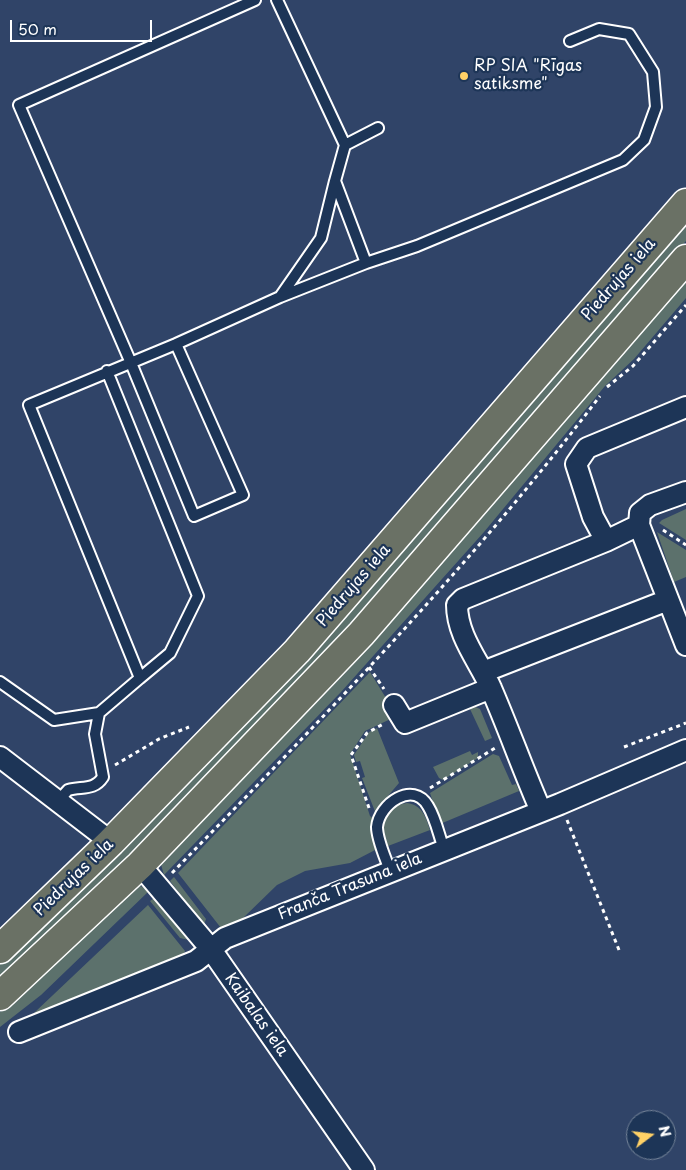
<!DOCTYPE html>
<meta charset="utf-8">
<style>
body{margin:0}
#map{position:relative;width:686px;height:1170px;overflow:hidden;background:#304468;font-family:"Playpen Sans",sans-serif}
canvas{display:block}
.north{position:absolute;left:626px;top:1110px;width:50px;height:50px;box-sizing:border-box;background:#1d3557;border:1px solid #77869a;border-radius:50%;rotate:75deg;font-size:14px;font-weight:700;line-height:20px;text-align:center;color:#fff}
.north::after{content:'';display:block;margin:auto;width:18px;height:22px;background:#ffd166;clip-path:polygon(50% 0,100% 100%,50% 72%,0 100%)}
.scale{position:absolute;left:10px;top:20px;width:142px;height:22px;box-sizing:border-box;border:2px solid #fff;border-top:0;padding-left:6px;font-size:15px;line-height:18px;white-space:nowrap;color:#fff;-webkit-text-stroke:4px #1d3557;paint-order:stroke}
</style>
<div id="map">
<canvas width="686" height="1170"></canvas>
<div class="north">N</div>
<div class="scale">50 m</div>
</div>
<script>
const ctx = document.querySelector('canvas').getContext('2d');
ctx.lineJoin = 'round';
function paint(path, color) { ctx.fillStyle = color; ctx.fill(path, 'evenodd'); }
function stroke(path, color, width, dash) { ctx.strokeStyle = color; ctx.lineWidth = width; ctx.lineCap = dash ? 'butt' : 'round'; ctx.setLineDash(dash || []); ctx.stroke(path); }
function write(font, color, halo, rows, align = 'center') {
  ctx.font = font + ' "Playpen Sans",sans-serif'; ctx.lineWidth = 4.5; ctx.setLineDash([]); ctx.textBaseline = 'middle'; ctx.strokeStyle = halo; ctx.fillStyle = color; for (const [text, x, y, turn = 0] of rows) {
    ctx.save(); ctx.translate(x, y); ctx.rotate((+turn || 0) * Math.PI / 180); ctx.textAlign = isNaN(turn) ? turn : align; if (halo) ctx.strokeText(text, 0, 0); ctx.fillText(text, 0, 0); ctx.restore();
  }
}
const green = new Path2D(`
 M686 220V241C593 349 502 459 408 565 278 710 139 847 0 983V963L57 911Z
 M686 276V298L634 359 605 386 484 532 341 692 164 875 160 861Z
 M686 509V540L659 523 662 520Z
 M657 532 686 550V577L674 582Z
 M370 672 397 716 365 731 350 754 370 816 374 819 372 822 379 848 350 863 305 871 277 885 241 920 221 928 178 873Z
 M473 706 480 709 492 738 485 741 470 709 413 731 412 727Z
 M377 728 399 783 382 803 376 814 362 778 365 777 360 761 356 762 354 755 369 732Z
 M470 751 472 755 478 752V758L443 780 439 778 433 767Z
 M493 754 499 756 512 785 516 784 519 791 440 824 430 793Z
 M407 803C422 805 426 817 430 830L388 846C381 825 379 807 407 803Z
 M174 877 206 919 204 925 170 881Z
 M139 885 149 891 41 995 0 1027V1012Z
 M154 898 189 940 180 938 150 901Z
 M148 905 185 951 181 960 40 1016 34 1013Z`);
const path = new Path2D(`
 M607 387 633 366 686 305
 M663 530 686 545
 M369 667 384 689
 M624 747 686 723
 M115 765 159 739 189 727
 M430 788 495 748
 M369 808 351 755 367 733 385 723
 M567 820 619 950
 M172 873C321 720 471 566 600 396`);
const lane = new Path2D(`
 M277 0 345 145
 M366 263 335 181 345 145 378 128
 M280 297 321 238 335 181
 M176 344 243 495 194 516 131 363 19 105 255 0
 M107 371 198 596 170 653 140 678
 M0 682 54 720 99 713
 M58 801 68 790C82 786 94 791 103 777L95 734 99 713 140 678 29 405 176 344 280 297 366 263 417 246 623 160 644 140 656 107 653 72 629 34 599 29 570 41
 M390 871C386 859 377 840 377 827 379 804 413 780 428 806 436 819 439 836 444 849`);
const street = new Path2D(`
 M639 525 686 645
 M606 541 593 517 576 464 587 448 686 407
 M483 672 668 600
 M394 705 405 723 491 688
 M0 757 111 842
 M541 811C523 770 508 727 490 686 478 660 457 635 457 605L463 599 606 541 639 525 640 513 650 505 686 492
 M140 865 210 948 364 1170
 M19 1032 196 961 225 938 560 804 686 750`);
const primary = new Path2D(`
 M0 949 111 842 297 651 686 203
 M0 996 140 865 361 634 686 259`);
const markers = [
 [464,76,5,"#ffd166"]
];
const poiNames = [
 ["RP SIA \"Rīgas",474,67],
 ["satiksme\"",474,85]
];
const streetNames = [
 ["Piedrujas iela",619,280,-49],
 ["Piedrujas iela",354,586,-49],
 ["Piedrujas iela",74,878,-44],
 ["Franča Trasuna iela",350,887,-22],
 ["Kaibalas iela",256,1015,55]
];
paint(green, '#5c716c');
stroke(lane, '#fff', 14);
stroke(street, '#fff', 24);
stroke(primary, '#fff', 31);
stroke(path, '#fff', 3, [4, 4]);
stroke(lane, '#1d3557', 10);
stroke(street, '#1d3557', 20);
stroke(primary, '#6a7165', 28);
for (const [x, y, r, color] of markers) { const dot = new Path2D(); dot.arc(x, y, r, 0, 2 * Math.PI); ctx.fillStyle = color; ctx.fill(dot); stroke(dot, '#1d3557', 2); }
write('16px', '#fff', '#1d3557', poiNames, 'left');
write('16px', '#fff', '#1d3557', streetNames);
</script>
